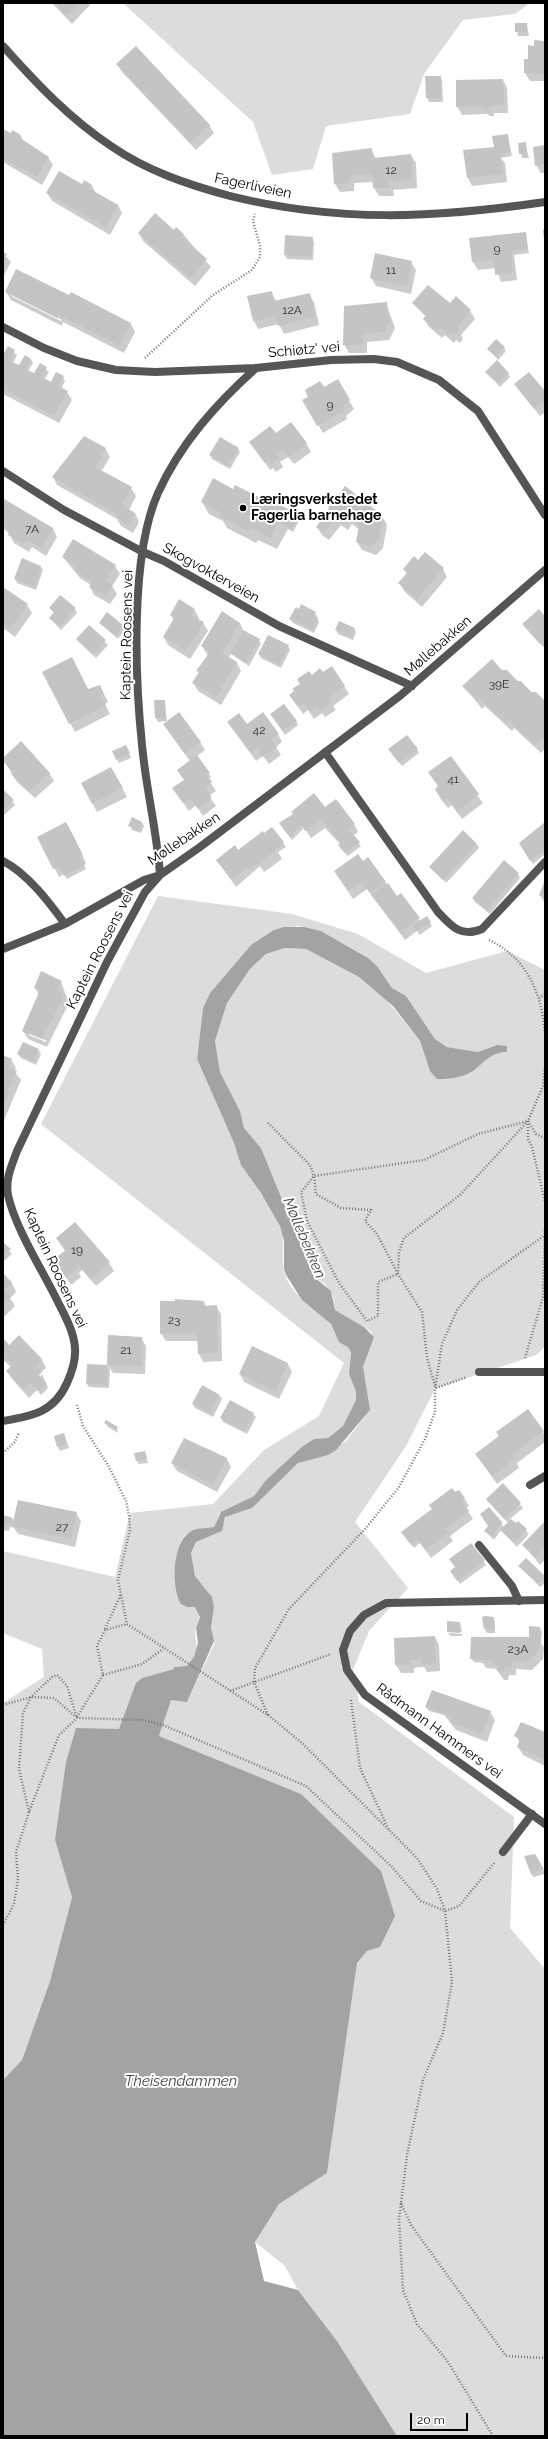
<!DOCTYPE html>
<meta charset="utf-8">
<style>
body{margin:0}
#map{position:relative;width:548px;height:2439px;overflow:hidden;background:#fff;font-family:Raleway,sans-serif}
canvas{display:block}
.frame{position:absolute;inset:0;border:4px solid #000;pointer-events:none}
.scale{position:absolute;left:410px;top:2413px;width:58px;height:18px;box-sizing:border-box;border:2px solid #000;border-top:0;padding-left:5px;font-size:12px;line-height:14px;white-space:nowrap;color:#000;-webkit-text-stroke:3px #fff;paint-order:stroke}
</style>
<div id="map">
<canvas width="548" height="2439"></canvas>
<div class="frame"></div>
<div class="scale">20 m</div>
</div>
<script>
const ctx = document.querySelector('canvas').getContext('2d');
ctx.lineJoin = 'round';
function paint(path, color) { ctx.fillStyle = color; ctx.fill(path, 'evenodd'); }
function stroke(path, color, width, dash) { ctx.strokeStyle = color; ctx.lineWidth = width; ctx.lineCap = dash ? 'butt' : 'round'; ctx.setLineDash(dash || []); ctx.stroke(path); }
function write(font, color, halo, rows, align = 'center') {
  ctx.font = font + ' Raleway,sans-serif'; ctx.lineWidth = 4; ctx.setLineDash([]); ctx.textBaseline = 'middle'; ctx.strokeStyle = halo; ctx.fillStyle = color; for (const [text, x, y, turn = 0] of rows) {
    ctx.save(); ctx.translate(x, y); ctx.rotate((+turn || 0) * Math.PI / 180); ctx.textAlign = isNaN(turn) ? turn : align; if (halo) ctx.strokeText(text, 0, 0); ctx.fillText(text, 0, 0); ctx.restore();
  }
}
const green = new Path2D(`
 M123 3H530L515 14 463 20 424 74 410 114 326 126 313 169 272 175 253 122Z
 M158 896 292 914 358 934 426 973 507 951 545 970V1347L536 1355 435 1389 406 1446 355 1522 408 1588 369 1631 353 1670 359 1702 514 1817 510 1928 545 1969V2436H397L337 2341 298 2290 285 2266 255 2242 279 2204 327 2173 357 1962 367 1951 380 1947 301 1794 159 1736 162 1728 119 1729 55 1840 72 1896 50 1981 22 2060 3 2080V1703L44 1677 42 1649 3 1633V1551L115 1577 130 1513 213 1504 264 1450 319 1416 344 1363 41 1124ZM297 926 321 931 368 958 377 966 392 988 406 996 435 1039 447 1047 478 1052 497 1045 507 1052 495 1053 471 1072 427 1062 420 1041 385 998 359 977 306 949 285 948 266 954 250 969 227 1003 215 1041 220 1072 240 1111 244 1128 261 1148 314 1277 325 1284 333 1296 335 1310 372 1332 362 1372 370 1410 345 1442 298 1463 272 1486 260 1500 247 1510 227 1515 219 1532 196 1542 191 1553 195 1576 212 1597 214 1607 211 1628 214 1644 187 1702 142 1678 174 1669V1667L187 1666C205 1651 192 1641 196 1627 199 1619 202 1614 195 1607H187L181 1604C173 1590 173 1543 187 1534 196 1528 204 1530 214 1527L220 1513 254 1496 266 1480 303 1446 314 1439 328 1438 343 1426 356 1400V1392L349 1374 351 1353 349 1348C332 1338 341 1337 331 1325 317 1308 289 1295 284 1271 280 1249 288 1241 276 1217 262 1191 242 1172 234 1143L197 1059 203 1008 210 993 251 945Z`);
const water = new Path2D(`
 M284 927H304L321 931 368 958 377 966 392 988 406 996 435 1039 447 1047 478 1052 497 1045 507 1046V1052C491 1052 485 1062 473 1071 462 1078 449 1079 437 1079L430 1071 420 1041 393 1006 359 977 306 949 285 948 266 954 250 969 227 1003 215 1041 220 1072 240 1111 244 1128 261 1148 314 1277 331 1291 335 1310 364 1327 374 1337 363 1367 370 1410 336 1450 328 1455 298 1463 252 1508 225 1517 222 1531 196 1542 191 1553 195 1576 212 1597 214 1607 211 1628 214 1641 187 1702 171 1700 159 1736 301 1794 381 1871 395 1916 380 1947 367 1951 357 1963 327 2173 279 2204 255 2242 264 2281 298 2290 337 2341 397 2436H3V2080L22 2060 50 1981 72 1897 55 1840 66 1762 76 1728 119 1729 136 1683 142 1678 174 1669V1667L187 1666 194 1657 198 1643 196 1628 200 1617 195 1607H187L181 1604C171 1587 172 1543 190 1532 196 1527 206 1529 214 1527L221 1512 254 1496 266 1480 303 1446 314 1439 328 1438 343 1426 356 1400V1392L349 1374 351 1353 349 1348 339 1342 331 1324 302 1300 286 1275 284 1269V1241L280 1226 261 1193 241 1165 234 1143 197 1059 203 1008 210 993 251 945 274 930Z`);
const shadow = new Path2D(`
 M52 3H89L90 5 72 24Z
 M516 24H527L529 36H518Z
 M544 42 545 81H530L525 73 529 60 535 47Z
 M117 64 209 125 214 133 196 150 122 72Z
 M440 77 442 80 443 102H429L427 98Z
 M503 80 507 88 508 113H494V116H489L488 114 462 115 457 106Z
 M3 130 11 135 13 132 21 136 24 143 48 157 53 165 42 185 3 162Z
 M508 136 512 156 501 158 505 163 507 182 472 186 468 178Z
 M525 143 529 158H522L519 144Z
 M545 146V173H541L536 165Z
 M371 149 376 159 411 155 416 163 417 188 393 190 394 196H379L374 188V182L354 183V191L340 192 335 184 333 154Z
 M85 182 92 186 96 193 118 205 122 213 110 235 52 201 47 193 83 186Z
 M174 231 183 234 211 267 195 286 143 241 139 233Z
 M525 233 529 253 514 255 517 280 501 282 496 268 478 270 473 262Z
 M312 238 314 242 313 260 287 259 285 255Z
 M3 253 11 262 3 277Z
 M411 262 416 270 411 294 376 286 371 278Z
 M6 292 70 296 71 293 131 324 135 332 124 353 63 322 62 326 11 300ZM11 294 62 320 61 321 11 296Z
 M271 292 276 301 309 294 314 302 319 325 284 334 279 324 258 329 254 321 248 297Z
 M456 297 470 311 475 319 461 335 463 339 460 343 456 340 454 343 445 335 442 338 429 327 424 319 426 317 413 303 450 304Z
 M386 303 395 328 389 340 367 342V353H349L344 344Z
 M8 348 17 355 13 363 22 368 31 359 33 363 28 371 37 376 40 365 49 372 44 380 54 385 63 377 65 381 61 389 67 392 72 400 59 423 3 394V358Z
 M504 348 506 351 498 360 489 349Z
 M487 372 508 373 510 377 500 387Z
 M337 380 354 409 346 416 347 419 323 433 304 401Z
 M515 384 545 393V412L540 416Z
 M276 435 306 443 311 452 294 464 288 457 280 462 283 467 276 472 273 468 270 470 250 442Z
 M105 448 110 457 101 472 131 488 136 496 129 510 135 513 139 522 133 533 121 526 117 519 57 485 53 477Z
 M238 449 240 452 230 469 212 459 210 455Z
 M235 486 297 515 300 519 293 532 288 529 277 549 258 540 256 543 227 528 223 521 209 514 202 502 233 490Z
 M4 501 53 529 57 537 46 556 32 547 29 552 14 543 9 533 3 529Z
 M329 511 382 516 387 525 383 548 376 555 362 550 357 542 360 530 352 524 348 530 341 525 329 540 322 535 317 527Z
 M63 557 115 566 120 574 112 586 117 594 110 604 94 595 90 587 91 585 80 578Z
 M418 561 443 569 447 577 422 607 404 591 400 583 407 574 404 569Z
 M41 567 43 570 36 590 17 583 15 579Z
 M3 588 27 605 32 613 15 637 3 628Z
 M50 608 75 609 77 613 61 630 50 618 54 613Z
 M194 609 199 618 198 620 203 623 208 631 190 659 168 645 164 637 174 620 171 615Z
 M315 613 319 622 314 633 293 623 290 619Z
 M545 618V646L543 647 526 628Z
 M100 623 123 626 125 630 118 639Z
 M240 623 244 632 259 640 261 644 249 666 231 654 228 658 237 663 241 671 221 705 198 691 193 683 199 674 198 671 208 656 202 646Z
 M89 626 108 645 96 658 77 640Z
 M354 628 356 632 353 640 338 634 336 630Z
 M288 646 290 650 281 668 261 658 259 654Z
 M501 671H506L545 703V749L541 753 514 728 512 731 485 706 482 709 464 686Z
 M43 672 88 690 100 686 108 702 105 704 110 714 75 732Z
 M323 674 344 686 349 694 333 706 336 710 325 717 322 713 314 719 308 710 303 714 290 695Z
 M164 701 167 721 158 722 156 718Z
 M271 715 296 721 298 725 285 735Z
 M228 722 278 734 282 742 276 747 281 755 269 764 263 756 256 761Z
 M164 725 200 742 205 750 197 756 211 777 208 779 216 791 209 796 216 806 203 816 196 805 189 811 174 789 185 780 190 761Z
 M417 749 419 753 402 766 392 753Z
 M128 750 131 758 119 763 117 759Z
 M450 758 483 803 462 819 452 805 448 808 440 798 436 790 439 787 429 772Z
 M3 759 49 773 54 781 35 798 17 782Z
 M116 776 127 797 97 812 82 783Z
 M3 791 15 805 3 816Z
 M325 809 354 824 358 832 353 836 361 846 348 856 341 849 340 844 325 828 311 838 300 822 303 829 292 840 282 827Z
 M142 823 144 826 141 833 132 830 130 826Z
 M545 824V854L533 864 520 843Z
 M272 828 286 847 278 852 282 859 264 872 260 866 236 887 217 860 241 854Z
 M71 831 86 863 84 865 86 869 67 879 64 874 59 877 39 837Z
 M477 844 479 848 446 883 430 867Z
 M362 862 385 882 397 897 401 894 420 921 426 917 432 926 420 935 417 931 405 940 367 889 353 899 335 872Z
 M518 874 520 878 490 914 475 902 473 898Z
 M545 882V903L540 895Z
 M61 982 69 1003 47 1047 28 1039 23 1031 39 995 35 988ZM29 1032 47 1041 46 1042 29 1035Z
 M38 1050 41 1054 36 1065 21 1058 18 1054Z
 M3 1056 11 1059 16 1068 14 1071 21 1080 3 1123Z
 M57 1239 109 1263 114 1271 96 1286 82 1270 79 1273 81 1277 71 1285 60 1268 65 1251Z
 M3 1245 12 1254 3 1262Z
 M3 1274 11 1281 16 1292 10 1298 15 1306 3 1318Z
 M187 1300 204 1302 206 1307 216 1306 221 1314 222 1361 203 1362 199 1354 198 1341H166L161 1333V1302Z
 M19 1336 42 1360 46 1368 38 1375 40 1377 42 1374 48 1388 41 1395 37 1390 29 1398 12 1379 7 1371 11 1367 3 1360V1340L9 1346Z
 M141 1338 146 1346 145 1374 113 1373 110 1368 109 1388 89 1387 87 1384 88 1365 109 1367 108 1364Z
 M253 1347 288 1364 292 1372 279 1399 244 1382 240 1374Z
 M220 1396 222 1399 213 1417 195 1408 193 1404Z
 M527 1410 545 1435V1442L517 1463 519 1468 497 1484 476 1454 500 1437Z
 M253 1414 256 1417 247 1434 223 1422 221 1418Z
 M106 1423 117 1428 118 1433 108 1427Z
 M64 1434 69 1448 60 1451 58 1447Z
 M196 1446 208 1449 227 1459 231 1467 217 1492 177 1471 172 1463Z
 M145 1452 148 1463 139 1464 137 1461Z
 M503 1485 523 1508 510 1519 516 1525 518 1522 529 1534 517 1547 501 1530 494 1540 485 1531 501 1522 504 1528 511 1521 507 1522 487 1500Z
 M455 1493 464 1498 469 1506 466 1508 473 1519 450 1536 453 1541 431 1558 420 1543 414 1548 405 1536 433 1510Z
 M76 1513 81 1521 75 1547 18 1534 14 1528 10 1527 9 1531 3 1530V1516L12 1519 14 1522Z
 M545 1523V1560L540 1565 524 1546Z
 M471 1544 486 1565 460 1584 454 1575Z
 M526 1560 545 1577V1583L540 1587 520 1566Z
 M493 1618 495 1622V1633H487L485 1629Z
 M448 1622 460 1623 462 1632 448 1631V1633Z
 M540 1628 542 1632 541 1643 544 1648 543 1659 532 1670 516 1669V1675H509L508 1680H504L496 1669 486 1668 483 1663 474 1662 471 1658 482 1637 530 1640Z
 M448 1633 462 1634V1636H450Z
 M435 1637 439 1645 440 1671 427 1672 424 1667H420L414 1668V1673H401L396 1665Z
 M426 1707 490 1712 495 1720 487 1742 456 1730 444 1715 429 1711Z
 M529 1725 545 1733V1766L523 1755 518 1747 520 1743 516 1736Z
 M535 1856 545 1873V1880L544 1874 534 1877 531 1874Z`);
const building = new Path2D(`
 M54 3H80L67 16Z
 M515 23H527V32H515Z
 M534 40 544 41 545 74 524 73V59H528V45L534 46Z
 M136 46 210 125 191 143 116 64Z
 M425 76H441V98H426Z
 M503 79 504 105 490 106V108H483V106L456 107V80Z
 M3 129 11 133 12 130 21 135 20 138 49 157 37 177 3 159Z
 M508 134 510 152 500 154 503 174 467 178 463 150 494 147 492 136Z
 M526 142 527 154H519L518 143Z
 M545 145V164L535 166 533 147Z
 M372 148 373 158 411 154 413 180 389 182 390 188H373L372 174 350 175V183L334 184 332 153Z
 M59 171 82 184 84 180 92 185 90 189 118 205 106 227 46 193Z
 M155 213 174 230 176 227 184 234 181 236 207 259 190 278 138 233Z
 M543 230H545V240H544Z
 M526 232 528 249 511 251 513 272 495 275 494 260 472 262 469 238Z
 M285 235 313 237 312 257 284 255Z
 M3 252 7 254 3 260Z
 M375 253 412 261 407 286 370 278Z
 M16 269 69 295 71 292 131 323 120 346 59 315 57 318 5 292Z
 M428 285 450 303 456 296 471 310 457 326 459 330 455 335 451 333 449 335 440 327 437 331 423 319 426 315 412 303Z
 M272 291 274 301 310 293 315 317 278 326 276 316 253 321 247 296Z
 M387 302 388 317 391 319 385 332 363 334V345H343L344 306Z
 M496 339 505 347 496 357 487 349Z
 M8 346 15 350 10 361 19 365 25 355 31 359 26 369 34 373 40 363 47 367 42 377 51 382 56 372 64 376 58 386 68 391 54 416 3 389V355Z
 M497 360 509 373 498 384 485 372Z
 M529 372 545 391V400L534 409 514 384Z
 M338 379 350 400 342 407 344 411 317 426 302 400 308 397 305 390 320 381 324 387Z
 M291 422 307 443 289 457 283 449 276 454 279 458 271 464 268 460 265 463 249 442 270 426 276 433Z
 M84 436 106 448 95 467 132 487 122 505 135 513 128 525 115 517 117 514 52 477Z
 M220 437 239 448 228 466 209 455Z
 M213 478 233 489 235 485 265 500 266 498 298 514 291 529 278 522 270 538 251 528 249 531 219 516 220 512 201 502Z
 M345 486 383 516 379 540 371 547 356 542 359 525 347 517 343 522 336 517 324 533 316 527 328 511 330 501H334Z
 M4 499 53 528 41 548 27 540 24 544 8 535 9 529 3 525Z
 M73 539 116 565 106 581 113 585 106 596 89 587 92 581 74 570 76 566 62 557Z
 M425 552 444 568 417 599 398 583 407 573 403 569 414 556 418 560Z
 M22 558 41 566 34 587 14 579Z
 M3 587 28 604 10 629 3 624Z
 M60 595 76 608 59 627 49 618 54 612 49 608Z
 M179 599 195 609 191 615 204 622 186 651 163 637 174 618 170 615Z
 M301 604 316 612 314 616 318 617 312 629 289 619 296 607 299 609Z
 M539 609 545 616V640L540 644 522 624Z
 M222 611 240 623 222 653 237 662 216 697 192 683 199 672 196 671 210 652 201 646Z
 M107 612 124 626 116 636 99 623Z
 M339 621 355 628 351 637 335 630Z
 M89 625 106 640 93 655 76 639Z
 M243 630 260 639 246 663 230 653Z
 M268 635 289 645 279 665 258 654Z
 M72 657 88 689 100 685 104 694 101 695 106 706 69 724 42 672Z
 M492 659 502 670H507L517 681H521L531 692H536L545 701V737L535 745 509 721 506 723 480 699 477 701 462 686Z
 M332 666 345 686 329 697 332 702 320 710 317 706 309 711 303 703 298 707 289 695 294 691 292 689 300 684 297 679 309 671 312 675 320 668 323 672Z
 M154 700H165L166 718H155Z
 M284 704 297 721 283 731 270 714Z
 M179 712 201 742 185 754 163 724Z
 M263 712 279 734 271 739 277 747 263 757 257 749 251 753 227 722 239 713 247 724Z
 M407 735 418 749 399 763 388 749Z
 M21 741 50 773 29 791 11 774 13 772 3 761V758Z
 M126 745 130 753 116 760 112 751Z
 M197 755 210 773 207 775 212 782 205 787 211 796V800L198 809 190 798 183 803 172 788 184 780 177 770Z
 M451 756 479 794 457 812 447 798 443 801 435 789 438 786 428 772Z
 M111 767 123 788 92 804 81 783Z
 M3 789 14 800 3 810Z
 M314 793 325 807 336 799 355 824 348 829 360 842 345 853 338 845 341 843 322 820 305 831 301 825 290 837 279 823 293 814 291 812Z
 M132 817 142 822 139 830 128 826Z
 M66 822 83 855 80 856 85 865 64 876 59 867 53 869 37 837Z
 M545 822V849L530 861 519 843Z
 M272 827 284 842 259 865 258 863 249 869 247 867 231 879 216 860 235 845 238 850 263 831 264 833Z
 M463 830 477 844 443 880 429 867Z
 M358 854 363 861 368 857 386 882 370 893 362 882 348 891 334 871Z
 M504 860 519 873 487 911 472 898Z
 M545 880V898L539 895Z
 M388 883 397 896 401 893 420 918 400 932 371 895Z
 M427 916 431 922 417 931 413 925Z
 M41 971 62 981 57 990 65 994 42 1039 22 1031 40 990 34 988Z
 M23 1042 39 1049 33 1062 17 1054Z
 M3 1055 12 1059 8 1067 17 1071 7 1093 9 1094 3 1107Z
 M75 1222 110 1262 91 1279 77 1263 75 1265 78 1268 66 1278 54 1259 66 1250 56 1238Z
 M4 1243 11 1249 3 1257V1244Z
 M3 1273 12 1283 4 1291 11 1297 3 1305Z
 M175 1299 204 1301V1306L217 1305 218 1353 198 1354 197 1333 160 1334V1301H175Z
 M19 1335 42 1359 36 1366 42 1372 39 1375 47 1384 39 1391 30 1383 24 1390 6 1371 12 1365 3 1356V1338L9 1345Z
 M108 1335 142 1337 141 1366 107 1365Z
 M252 1346 288 1363 275 1391 239 1374Z
 M87 1364 108 1365 107 1385 86 1384Z
 M202 1385 220 1395 210 1413 192 1404Z
 M230 1400 254 1413 244 1431 220 1418Z
 M528 1409 544 1431 512 1454 515 1459 492 1476 475 1454 499 1436 496 1432Z
 M106 1420 118 1427 116 1430 104 1423Z
 M64 1433 67 1444 57 1447 54 1436Z
 M184 1438 227 1458 213 1485 171 1463Z
 M145 1451 147 1459 136 1461 134 1453Z
 M503 1483 521 1503 504 1519 486 1499Z
 M452 1488 455 1492 459 1490 465 1498 461 1500 469 1511 446 1528 449 1532 425 1550 418 1540 411 1545 401 1532 432 1509 429 1505Z
 M18 1500 77 1512 71 1539 12 1526Z
 M489 1507 502 1522 492 1537 484 1531 488 1526 480 1514Z
 M3 1515 13 1518 11 1524H8L7 1527H3Z
 M511 1519 516 1523 518 1521 527 1529 514 1543 500 1530Z
 M545 1521V1547L535 1557 522 1545Z
 M471 1543 485 1560 457 1581 450 1571 455 1567 449 1559Z
 M526 1558 545 1576 538 1584 518 1566Z
 M485 1616 494 1617 493 1630 484 1629 482 1617Z
 M447 1621 460 1622V1633L447 1632Z
 M529 1626 540 1627V1639L539 1650 528 1662 512 1661V1667H504V1672H498V1667L494 1666V1661L470 1659 471 1637H529Z
 M435 1636 436 1664H421V1659L415 1660H410V1665H395L394 1638Z
 M432 1690 491 1711 482 1734 450 1722 452 1717 425 1707Z
 M521 1722 545 1732V1760L517 1747 520 1739 514 1736Z
 M535 1854 544 1869 531 1874 524 1856Z`);
const path = new Path2D(`
 M145 358 213 295 252 270 260 257V246L253 221 255 214
 M489 940C527 958 541 992 545 1032
 M539 998 545 994
 M528 1121V1139L532 1147 545 1202
 M528 1121 536 1134 545 1138
 M268 1123 310 1165 314 1176 316 1194 341 1208 371 1210 365 1221 377 1234 398 1274 378 1282V1316L367 1321 339 1283 307 1221 301 1192 314 1176 424 1160 478 1134 528 1121
 M525 1358 543 1297 545 1228
 M435 1386 427 1358 422 1312 398 1274 399 1252 404 1238 460 1195 528 1121 543 1086 545 1067
 M436 1388 467 1377
 M77 1405 83 1426 109 1467 126 1501 129 1516 130 1530 118 1580 127 1624 268 1715 302 1743 417 1858 437 1889 445 1911 452 1982 443 2033 423 2080 407 2155 399 2219 403 2290 417 2324 448 2362 493 2436
 M3 1453 15 1442 19 1432
 M105 1629 121 1594
 M103 1675 142 1664 163 1649
 M230 1691 331 1654
 M351 1700 360 1768 389 1830
 M3 1705 31 1697 54 1698 76 1717
 M268 1715 254 1682 255 1668 289 1609 366 1528 399 1487 425 1439 435 1412V1389L442 1344 457 1310 479 1282 545 1235
 M77 1717 103 1675 97 1646 105 1630 127 1624
 M29 1812 19 1769 23 1713 31 1697 53 1676 57 1675 67 1686 77 1718
 M3 1925 14 1904 18 1879 16 1852 29 1812 59 1735 77 1718 144 1720 163 1725 306 1786 392 1867 421 1901 445 1911 459 1906 495 1862
 M401 2203 411 2225 506 2356 545 2358`);
const service = new Path2D(`
 M530 1485 545 1476
 M479 1545 512 1586 519 1601
 M503 1852 532 1814`);
const minor = new Path2D(`
 M3 46C36 83 69 118 111 146 147 171 189 185 230 196 339 223 435 218 545 202
 M3 327 44 348 77 361 116 370 155 372 256 368 331 360 374 359 397 362 439 380 478 411 545 515
 M3 471 64 510 143 552 164 561 279 626 412 686
 M325 752 438 912C451 926 461 938 482 929L545 862
 M3 861C28 874 49 902 65 924
 M3 949 65 924 144 880 160 875 200 847 401 695 545 570
 M479 1372H545
 M3 1421C33 1416 54 1412 67 1383 72 1372 76 1360 75 1348 74 1332 65 1316 58 1302 43 1271 15 1228 8 1195 5 1179 12 1165 17 1151L107 962 145 892 160 875C157 831 146 789 142 745 135 677 130 556 158 493 180 444 216 404 256 368
 M545 1600 386 1603 364 1615 350 1631 343 1650 347 1670 365 1695 545 1824`);
const markers = [
 [243,508,4,"#000"]
];
const numberNames = [
 ["12",391,170],
 ["9",497,249],
 ["11",391,270],
 ["12A",292,310],
 ["9",330,405],
 ["7A",32,529],
 ["39E",499,684],
 ["42",259,730],
 ["41",453,779],
 ["19",77,1250],
 ["23",174,1320],
 ["21",126,1350],
 ["27",62,1527],
 ["23A",518,1649]
];
const streetNames = [
 ["Fagerliveien",253,186,12],
 ["Schiøtz' vei",304,350,-5],
 ["Skogvokterveien",211,573,29],
 ["Kaptein Roosens vei",127,635,-89],
 ["Møllebakken",438,646,-41],
 ["Møllebakken",184,839,-34],
 ["Kaptein Roosens vei",100,950,-63],
 ["Kaptein Roosens vei",55,1268,65],
 ["Rådmann Hammers vei",439,1731,36]
];
const poiNames = [
 ["Læringsverkstedet",251,500],
 ["Fagerlia barnehage",251,516]
];
const waterNames = [
 ["Møllebekken",304,1238,67],
 ["Theisendammen",181,2081]
];
paint(green, '#dcdcdc');
paint(water, '#a3a3a3');
paint(shadow, '#0003');
paint(building, '#c4c4c4');
stroke(path, '#777', 2.5, [1, 2]);
stroke(service, '#555', 8);
stroke(minor, '#555', 8);
for (const [x, y, r, color] of markers) { const dot = new Path2D(); dot.arc(x, y, r, 0, 2 * Math.PI); ctx.fillStyle = color; ctx.fill(dot); stroke(dot, '#fff', 1.5); }
write('12px', '#313131', null, numberNames);
write('14px', '#000', '#fff', streetNames);
write('bold 14px', '#000', '#fff', poiNames, 'left');
write('italic 15px', '#444', '#fff', waterNames);
</script>
